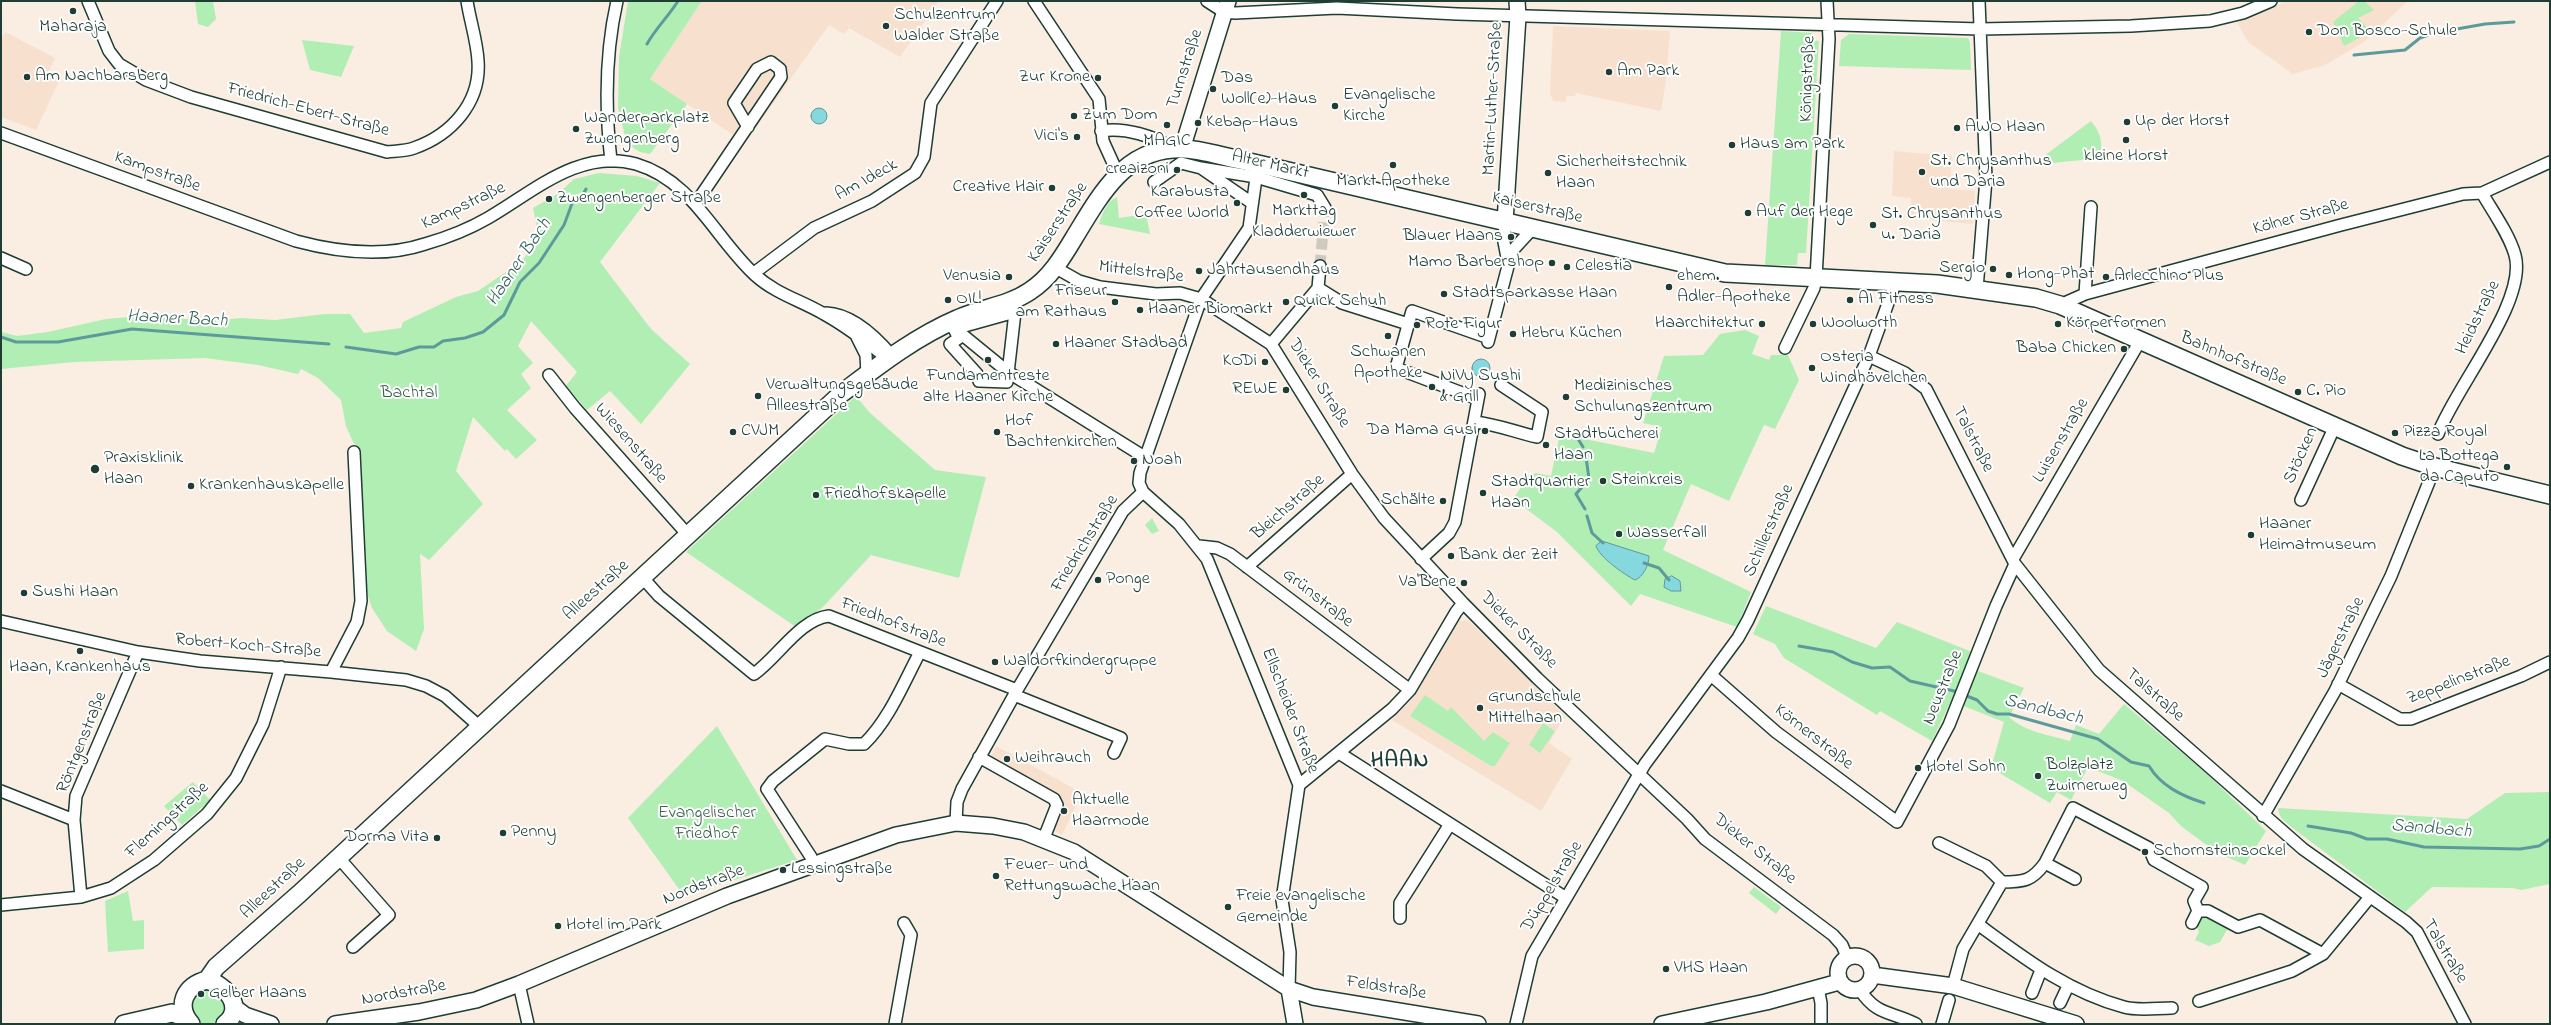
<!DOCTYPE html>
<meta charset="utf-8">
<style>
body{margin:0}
#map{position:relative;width:2551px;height:1025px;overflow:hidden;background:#faede2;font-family:"Indie Flower",sans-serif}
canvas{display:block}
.frame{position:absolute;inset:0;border:2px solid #1f3d34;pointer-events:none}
</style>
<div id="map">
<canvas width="2551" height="1025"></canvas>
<div class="frame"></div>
</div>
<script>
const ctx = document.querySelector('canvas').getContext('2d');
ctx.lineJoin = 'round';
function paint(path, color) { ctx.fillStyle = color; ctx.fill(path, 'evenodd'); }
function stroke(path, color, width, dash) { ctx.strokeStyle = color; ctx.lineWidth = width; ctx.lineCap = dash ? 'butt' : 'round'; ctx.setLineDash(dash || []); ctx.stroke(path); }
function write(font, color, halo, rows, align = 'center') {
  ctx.font = font + ' "Indie Flower",sans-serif'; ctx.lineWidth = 4; ctx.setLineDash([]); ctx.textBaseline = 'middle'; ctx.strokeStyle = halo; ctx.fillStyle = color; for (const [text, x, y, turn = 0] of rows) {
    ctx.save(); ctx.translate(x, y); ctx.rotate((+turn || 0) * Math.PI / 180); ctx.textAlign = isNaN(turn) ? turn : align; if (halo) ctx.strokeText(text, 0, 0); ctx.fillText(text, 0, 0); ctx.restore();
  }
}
const built = new Path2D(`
 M702 1H939L900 57 849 28 844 34 829 25 745 143 650 79Z
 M2287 1H2408L2364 42 2325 65 2293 74 2248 42 2237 22Z
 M1553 26 1670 31 1666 81 1661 111 1576 93 1575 96H1566V102L1553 101 1550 93Z
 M5 32 55 58 48 73 59 81 36 130 1 117V41Z
 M1894 151 1952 156 1950 189 1975 191 1973 224 1910 218 1911 198 1892 196Z
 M1468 620 1565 716 1549 743 1572 759 1541 811 1392 720 1412 699 1457 622Z
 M996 746 1082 793 1062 835 1051 829 1058 798 1044 787 990 758Z`);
const green = new Path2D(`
 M195 1H213L216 19 208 27 198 24Z
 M628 1H702L650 79 687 104 650 154 640 152 627 144 618 108 619 57Z
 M2359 1H2364L2374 10 2358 18 2369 29 2363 36 2344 46 2333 22Z
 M1781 31 1813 33 1812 40 1819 41 1806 253H1798L1797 265H1765Z
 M1849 34 1968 38 1970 42 1971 70 1839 66 1841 40Z
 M302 40 354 46 341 77 310 70Z
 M2091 121C2099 131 2102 138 2101 150L2082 160 2032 165Z
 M599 173 637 176 660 183 600 262 651 329 690 364 641 424 610 391 587 410 566 386 577 372 531 321 518 346 533 363 521 374 531 388 507 410 537 440 516 459 507 449 505 451 473 417 456 471 483 504 429 560 420 554 424 629 416 651 387 631 372 608 364 584 361 450 353 442 346 426 341 400 318 378 301 369 298 374 258 365 205 358 74 362 1 369V332L17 336 48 332 106 319 141 316H161L207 321 242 318 275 320 325 314H350L364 333 401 328 403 322 456 297 478 291 522 261 539 237 533 208 559 193 574 179Z
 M1117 197 1119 218 1146 214 1150 234 1099 224C1102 216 1105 202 1117 197Z
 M1745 330 1759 336 1752 354 1769 360 1771 355H1788L1799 380 1775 429 1764 425 1729 501 1691 484 1663 550 1751 592 1737 627 1640 594 1631 606 1557 532 1513 499 1522 486 1525 477 1536 473 1551 476 1560 434 1654 453 1662 427 1643 423 1664 356 1703 355 1720 334Z
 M856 396 869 412 935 470 986 477 959 578 871 555 823 607 796 627 686 552Z
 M1152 518 1159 531 1152 534 1145 525Z
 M1766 606 1876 648 1897 622 1972 652 1967 667 2024 688 2009 717C2025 732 2049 735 2070 741L2076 725 2099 734 2124 704 2206 773 2266 831 2245 865 2216 852 2181 826 2169 813 2123 781 2088 767 2071 800 2057 792 2050 803 1991 768 2004 722 1951 701 1932 741 1880 711 1877 715 1784 658 1775 644 1753 634Z
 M1425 695 1448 711 1451 707 1484 741 1493 732 1510 743 1495 766H1491L1410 716Z
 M1543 723 1555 731 1540 753 1529 745Z
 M717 726 797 860 684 896 628 818Z
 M193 782 210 800 182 825 164 806Z
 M2550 792V884L2521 890 2513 888 2432 887 2405 912 2294 829C2287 823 2278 818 2278 808L2467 819 2505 793Z
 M1754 887 1781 907 1776 914 1749 893Z
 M128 891 133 921 144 920V949L108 952 105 901Z
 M2209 914 2229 926 2220 942 2209 946 2195 940 2199 932 2195 923 2200 915Z
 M189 1006a18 18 0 1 1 36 0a18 18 0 1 1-36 0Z`);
const water = new Path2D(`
 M811 116a8 8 0 1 1 16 0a8 8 0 1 1-16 0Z
 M1472 368a9 9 0 1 1 18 0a9 9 0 1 1-18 0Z
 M1602 541 1649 556C1649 565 1643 577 1635 580 1625 575 1599 557 1596 546Z
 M1672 576 1680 581 1681 591H1671L1664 587 1665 579Z`);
const stream = new Path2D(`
 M647 44C656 28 668 17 678 1
 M2354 55 2405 50 2420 38 2434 33 2485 24 2514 22
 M1 337 16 342H58L132 329 329 344
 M346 347 396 354 419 347H434L443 341 465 338 483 332 504 315 520 282 539 263 564 225 573 201 581 198 586 189
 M1575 434 1583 447
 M1585 509 1576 494 1589 479 1586 457
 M1587 516 1592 533 1603 543
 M1644 563 1659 568 1669 580
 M1799 646 1833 652 1852 662 1872 668 1890 667 1910 681 1954 691 1977 700 1988 711 1997 714H2009L2098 739 2131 762 2149 766C2161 786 2182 796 2204 803
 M2308 826 2351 833 2367 839H2387L2424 847 2520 849 2539 846 2550 839`);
const streetTunnel = new Path2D(`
 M1320 266 1325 208`);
const street = new Path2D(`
 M88 1 109 51 119 64 146 80 191 97 387 152C396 151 406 151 414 148 451 135 481 103 478 61 477 41 470 21 467 1
 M1034 1 1099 99 1103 141 1118 174
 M1207 1 1224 12 1235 13 1337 8 1457 14 1980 29 2131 26 2210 21 2243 13 2271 1
 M1101 131C1124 127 1155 136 1173 149
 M1 133 296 241C337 252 383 258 425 244 446 238 469 229 488 218 533 192 580 148 636 164 693 181 714 237 755 275 776 294 800 300 824 314 846 326 868 343 888 359
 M611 161C605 108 605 54 617 1
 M1258 164 1249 228 1201 299 1140 473 1139 483 1143 492 1179 524 1207 559 1299 785 1282 900 1290 952 1289 989
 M1201 168 1256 177 1317 195 1325 208
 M1154 182 1181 163 1201 168 1252 203
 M696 203 781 77 780 69 771 62 757 69 734 103 748 127
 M1505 222 1504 242 1508 263
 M1 258 26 269
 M1056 268 1079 281 1100 287 1156 294 1180 293 1201 299 1271 344 1352 474 1384 518 1463 603 1537 678 1687 819 1705 839 1833 935 1842 945 1847 957
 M754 273 814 228 872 201 915 173 924 157 931 103 997 1
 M1318 288 1320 266
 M1977 289 1986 179 1979 1
 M2085 294 2091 207
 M2060 305 2085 294 2341 225 2463 194 2482 193 2550 162
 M1015 312 1007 382 979 381 977 374 950 344 959 338 954 329Z
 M826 313C853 314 876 337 892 356
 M948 323 1008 372 1146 458
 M857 337 866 355 867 374
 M1488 342 1512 251 1533 228
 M1271 344 1318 288 1342 303 1408 324
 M1785 348 1814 288 1816 278 1829 39 1827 1
 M1869 356 1905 373 1926 389 2015 564 2099 670 2303 849 2406 922 2417 932 2465 1024
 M549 375 575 408 688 535
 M1478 399 1396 368 1412 311 1489 338
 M1474 422C1496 424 1515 432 1537 437L1542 412 1501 385
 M2438 434C2455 388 2528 301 2515 255 2509 234 2493 212 2482 193
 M2301 500 2335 426
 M1199 546 1217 548 1230 554 1410 690
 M1421 559 1449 533 1455 522 1479 394
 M2013 559 2140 341
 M1247 567 1352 474
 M642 577 659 596 754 674C778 657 800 619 829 616L1017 690
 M1 621 138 652 200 661 331 672 406 680 426 686 445 696 480 727
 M331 672 357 622 361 601 354 452
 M1711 675 1776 732 1897 822 1949 725 1996 606 2015 564
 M2338 684 2400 719H2411L2521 676 2550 662
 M1014 695 1121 738 1114 753
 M1339 753 1566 898
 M979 757 1054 799 1057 805 1044 838
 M1299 785 1392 709 1410 690 1456 612 1463 603
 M1 791 74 820
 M2263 816 2335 691 2391 576 2435 467
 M956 823 957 802 962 789 1017 690 1123 511 1143 492
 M1939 843 1986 866 2002 882 1963 949 1953 986
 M338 857 389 915 353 947
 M814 866 811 857 767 789 773 781 825 739 849 744H864C889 720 904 682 920 652
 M2075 879 2045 863 2073 808 2149 848 2154 860 2202 887 2194 901 2198 911
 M2002 882C2024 882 2032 881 2045 863
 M81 897 74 820 76 796 138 652
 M1 905 81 897 111 888 154 860 207 814 236 778 263 724 281 667
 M1400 918V903L1450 824
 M2192 923 2198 911H2208L2238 927 2260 920 2323 954
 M1979 925C2024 958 2068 992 2124 1007 2138 1011 2157 1008 2172 1008
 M519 984 528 1024
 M1818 988 1821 1003V1024
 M1860 990C1877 1016 1891 1011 1916 1024
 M2032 993 2041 970
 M2199 1001 2292 971 2323 954 2370 897
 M2060 1003 2068 986
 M895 1024 911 935 904 923
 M1516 1024 1532 956 1645 764 1738 638 1748 620 1869 356 1896 281
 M1942 1024 1949 1000`);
const secondary = new Path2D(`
 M1182 149 1228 1
 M1505 222 1518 16 1517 1
 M1838 973a17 17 0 1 1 34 0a17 17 0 1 1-34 0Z
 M1872 975 1953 986 2076 1024
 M1289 989 1295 1024
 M233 1006 245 1015 271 1024
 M335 1024 419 1012 476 1000 519 984 727 896 896 835 956 823 993 826 1024 832 1074 852 1289 989 1313 997 1478 1024
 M1662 1024 1766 1002 1839 982`);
const primary = new Path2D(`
 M207 980 216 967 299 894 842 393C878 366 915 337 957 319 981 308 1008 306 1030 291 1050 278 1062 258 1074 238 1098 199 1122 152 1173 149 1196 147 1223 157 1245 161L1725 273 1937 284 2036 298 2060 305 2402 456 2435 467 2550 495
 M124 1024 172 1013 185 1017
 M191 1024C175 1006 185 985 207 980 226 985 246 1008 225 1024`);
const markers = [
 [73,11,4,"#1f3d34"],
 [886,26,4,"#1f3d34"],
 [2309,32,4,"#1f3d34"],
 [1609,72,4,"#1f3d34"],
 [27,77,4,"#1f3d34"],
 [1098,78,4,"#1f3d34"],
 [1213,89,4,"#1f3d34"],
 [1335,106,4,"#1f3d34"],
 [1074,116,4,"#1f3d34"],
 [2127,122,4,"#1f3d34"],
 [1198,123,4,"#1f3d34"],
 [1167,125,4,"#1f3d34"],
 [1957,128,4,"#1f3d34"],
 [576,129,4,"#1f3d34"],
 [1077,137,4,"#1f3d34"],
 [2126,140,4,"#1f3d34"],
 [1732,145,4,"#1f3d34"],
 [1393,165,4,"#1f3d34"],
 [1177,170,4,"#1f3d34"],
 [1922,172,4,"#1f3d34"],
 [1548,173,4,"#1f3d34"],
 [1052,188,4,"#1f3d34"],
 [1304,195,4,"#1f3d34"],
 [549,199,4,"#1f3d34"],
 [1237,203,4,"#1f3d34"],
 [1748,213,4,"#1f3d34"],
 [1873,225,4,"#1f3d34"],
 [1511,237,4,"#1f3d34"],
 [1552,263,4,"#1f3d34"],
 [1567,267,4,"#1f3d34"],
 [1993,269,4,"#1f3d34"],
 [1199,271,4,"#1f3d34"],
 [2009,275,4,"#1f3d34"],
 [1009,277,4,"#1f3d34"],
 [2106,277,4,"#1f3d34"],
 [1669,287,4,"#1f3d34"],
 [1444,294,4,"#1f3d34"],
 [948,300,4,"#1f3d34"],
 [1850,300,4,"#1f3d34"],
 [1115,302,4,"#1f3d34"],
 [1286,302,4,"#1f3d34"],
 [1140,310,4,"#1f3d34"],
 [1762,324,4,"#1f3d34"],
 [1813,324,4,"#1f3d34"],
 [2058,324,4,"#1f3d34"],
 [1417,325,4,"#1f3d34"],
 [1513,334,4,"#1f3d34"],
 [1388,336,4,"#1f3d34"],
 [1056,344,4,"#1f3d34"],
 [2124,349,4,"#1f3d34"],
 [988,360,4,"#1f3d34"],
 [1265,362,4,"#1f3d34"],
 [1812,368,4,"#1f3d34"],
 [1432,387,4,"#1f3d34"],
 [1286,390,4,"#1f3d34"],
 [2298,392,4,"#1f3d34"],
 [758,396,4,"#1f3d34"],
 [1566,397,4,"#1f3d34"],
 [1485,431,4,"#1f3d34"],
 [733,432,4,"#1f3d34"],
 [997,432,4,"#1f3d34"],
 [2395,433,4,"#1f3d34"],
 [1546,445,4,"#1f3d34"],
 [1134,461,4,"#1f3d34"],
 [2507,467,4,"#1f3d34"],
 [95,469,5,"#1f3d34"],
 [1603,481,4,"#1f3d34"],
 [191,486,4,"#1f3d34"],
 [1483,493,4,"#1f3d34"],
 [816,495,4,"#1f3d34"],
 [1443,501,4,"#1f3d34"],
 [1619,534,4,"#1f3d34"],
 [2251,535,4,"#1f3d34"],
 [1451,556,4,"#1f3d34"],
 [1098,580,4,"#1f3d34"],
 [1464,583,4,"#1f3d34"],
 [24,593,4,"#1f3d34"],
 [80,651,4,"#1f3d34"],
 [995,662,4,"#1f3d34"],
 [1480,708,4,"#1f3d34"],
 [1007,759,4,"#1f3d34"],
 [1918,768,4,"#1f3d34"],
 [2038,776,4,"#1f3d34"],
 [1064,811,4,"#1f3d34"],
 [503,833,4,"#1f3d34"],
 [437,838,4,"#1f3d34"],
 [2145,852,4,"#1f3d34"],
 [783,870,4,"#1f3d34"],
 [996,876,4,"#1f3d34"],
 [1228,907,4,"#1f3d34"],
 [558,926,4,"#1f3d34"],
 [1666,969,4,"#1f3d34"],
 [201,994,4,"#1f3d34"]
];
const poiNames = [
 ["Schulzentrum",894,16],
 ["Walder Straße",894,37],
 ["Maharaja",73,28,"center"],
 ["Don Bosco-Schule",2317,32],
 ["Am Park",1617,72],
 ["Am Nachbarsberg",35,77],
 ["Zur Krone",1090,78,"right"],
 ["Das",1221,79],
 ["Woll(e)-Haus",1221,100],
 ["Evangelische",1343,96],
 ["Kirche",1343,117],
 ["Zum Dom",1082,116],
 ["Wanderparkplatz",584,119],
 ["Zwengenberg",584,140],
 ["Up der Horst",2135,122],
 ["Kebap-Haus",1206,123],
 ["AWO Haan",1965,128],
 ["Vici's",1069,137,"right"],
 ["MAGIC",1167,142,"center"],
 ["Haus am Park",1740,145],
 ["kleine Horst",2126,157,"center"],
 ["St. Chrysanthus",1930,162],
 ["und Daria",1930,183],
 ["Sicherheitstechnik",1556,163],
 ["Haan",1556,184],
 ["creaizoni",1169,170,"right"],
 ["Markt Apotheke",1393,182,"center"],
 ["Creative Hair",1044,188,"right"],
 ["Karabusta",1229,193,"right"],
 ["Coffee World",1229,214,"right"],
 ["Zwengenberger Straße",557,199],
 ["Markttag",1304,212,"center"],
 ["Kladderwiewer",1304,233,"center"],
 ["Auf der Hege",1756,213],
 ["St. Chrysanthus",1881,215],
 ["u. Daria",1881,236],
 ["Blauer Haans",1503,237,"right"],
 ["Mamo Barbershop",1544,263,"right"],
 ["Celestia",1575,267],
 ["Sergio",1985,269,"right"],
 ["Jahrtausendhaus",1207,271],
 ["Hong-Phat",2017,275],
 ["Venusia",1001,277,"right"],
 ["ehem.",1677,277],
 ["Adler-Apotheke",1677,298],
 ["Arlecchino Plus",2114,277],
 ["Friseur",1107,292,"right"],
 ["am Rathaus",1107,313,"right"],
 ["Stadtsparkasse Haan",1452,294],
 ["OIL!",956,300],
 ["AI Fitness",1858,300],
 ["Quick Schuh",1294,302],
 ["Haaner Biomarkt",1148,310],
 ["Haarchitektur",1754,324,"right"],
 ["Woolworth",1821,324],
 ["Körperformen",2066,324],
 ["Rote Figur",1425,325],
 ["Hebru Küchen",1521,334],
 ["Haaner Stadbad",1064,344],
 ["Baba Chicken",2116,349,"right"],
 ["Schwanen",1388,353,"center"],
 ["Apotheke",1388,374,"center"],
 ["Osteria",1820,358],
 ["Windhövelchen",1820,379],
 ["KODi",1257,362,"right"],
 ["Fundamentreste",988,377,"center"],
 ["alte Haaner Kirche",988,398,"center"],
 ["NiVy Sushi",1440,377],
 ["& Grill",1440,398],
 ["Verwaltungsgebäude",766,386],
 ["Alleestraße",766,407],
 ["Medizinisches",1574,387],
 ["Schulungszentrum",1574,408],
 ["REWE",1278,390,"right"],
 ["C. Pio",2306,392],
 ["Hof",1005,422],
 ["Bachtenkirchen",1005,443],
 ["Da Mama Gusi",1477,431,"right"],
 ["CVJM",741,432],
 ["Pizza Royal",2403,433],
 ["Stadtbücherei",1554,435],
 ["Haan",1554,456],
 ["La Bottega",2499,457,"right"],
 ["da Caputo",2499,478,"right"],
 ["Praxisklinik",104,459],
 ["Haan",104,480],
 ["Noah",1142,461],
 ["Steinkreis",1611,481],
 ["Stadtquartier",1491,483],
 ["Haan",1491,504],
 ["Krankenhauskapelle",199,486],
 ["Friedhofskapelle",824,495],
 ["Schälte",1435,501,"right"],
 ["Haaner",2259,525],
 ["Heimatmuseum",2259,546],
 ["Wasserfall",1627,534],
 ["Bank der Zeit",1459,556],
 ["Ponge",1106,580],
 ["Va'Bene",1456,583,"right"],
 ["Sushi Haan",32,593],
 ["Waldorfkindergruppe",1003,662],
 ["Haan, Krankenhaus",80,668,"center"],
 ["Grundschule",1488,698],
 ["Mittelhaan",1488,719],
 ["Weihrauch",1015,759],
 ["Bolzplatz",2046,766],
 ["Zwirnerweg",2046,787],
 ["Hotel Sohn",1926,768],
 ["Aktuelle",1072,801],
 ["Haarmode",1072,822],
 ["Penny",511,833],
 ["Dorma Vita",429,838,"right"],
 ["Schornsteinsockel",2153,852],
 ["Feuer- und",1004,866],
 ["Rettungswache Haan",1004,887],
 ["Lessingstraße",791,870],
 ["Freie evangelische",1236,897],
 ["Gemeinde",1236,918],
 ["Hotel im Park",566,926],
 ["VHS Haan",1674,969],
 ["Gelber Haans",209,994]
];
const streetNames = [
 ["Turnstraße",1186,69,-72],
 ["Königstraße",1809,79,-88],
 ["Martin-Luther-Straße",1494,99,-87],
 ["Friedrich-Ebert-Straße",308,111,15],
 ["Alter Markt",1270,166,13],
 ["Kampstraße",157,173,20],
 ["Am Ideck",867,181,-29],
 ["Kampstraße",464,207,-25],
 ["Kaiserstraße",1537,209,13],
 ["Kölner Straße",2301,218,-15],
 ["Kaiserstraße",1059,223,-56],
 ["Mittelstraße",1141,273,7],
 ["Heidstraße",2479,318,-64],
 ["Bahnhofstraße",2233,360,23],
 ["Dieker Straße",1318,384,58],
 ["Talstraße",1972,440,63],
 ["Luisenstraße",2062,441,-60],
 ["Wiesenstraße",630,444,49],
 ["Stöcken",2302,456,-66],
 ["Bleichstraße",1289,508,-41],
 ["Schillerstraße",1770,531,-66],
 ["Friedrichstraße",1086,544,-58],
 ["Alleestraße",597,591,-42],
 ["Grünstraße",1317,599,38],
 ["Friedhofstraße",893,624,21],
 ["Dieker Straße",1518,631,45],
 ["Jägerstraße",2342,638,-64],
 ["Robert-Koch-Straße",248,647,5],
 ["Zeppelinstraße",2459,681,-21],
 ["Neustraße",1944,688,-68],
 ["Talstraße",2154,696,41],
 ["Ellscheider Straße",1289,711,69],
 ["Körnerstraße",1813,738,38],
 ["Röntgenstraße",83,743,-68],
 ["Flemingstraße",168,821,-42],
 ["Dieker Straße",1754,850,39],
 ["Nordstraße",704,886,-21],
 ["Düppelstraße",1553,887,-59],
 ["Alleestraße",274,889,-43],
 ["Talstraße",2444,952,59],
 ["Feldstraße",1386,989,9],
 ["Nordstraße",404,994,-10]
];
const parkNames = [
 ["Bachtal",409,394],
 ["Evangelischer",707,814],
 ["Friedhof",707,835]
];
const waterNames = [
 ["Haaner Bach",520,263,-56],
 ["Haaner Bach",177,320,3],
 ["Sandbach",2043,711,14],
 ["Sandbach",2431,830,5]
];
const districtNames = [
 ["HAAN",1400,762]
];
paint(built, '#f7e1ce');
paint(green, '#b1eeb3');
paint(water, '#86d8df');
stroke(water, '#5d9a9b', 1);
stroke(stream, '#5d9a9b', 3);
stroke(streetTunnel, '#cecabf', 11, [11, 5.5]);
stroke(street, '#1f3d34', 14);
stroke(secondary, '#1f3d34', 18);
stroke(primary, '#1f3d34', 20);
stroke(street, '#fff', 11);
stroke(secondary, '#fff', 15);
stroke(primary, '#fff', 17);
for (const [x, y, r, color] of markers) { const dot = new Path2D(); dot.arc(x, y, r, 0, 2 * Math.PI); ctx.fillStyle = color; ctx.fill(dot); stroke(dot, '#fff', 1.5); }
write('18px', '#1f3d34', '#fff', poiNames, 'left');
write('18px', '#1f3d34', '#fff', streetNames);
write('18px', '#3c604d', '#fff', parkNames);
write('italic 19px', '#39645f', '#fff', waterNames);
ctx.letterSpacing = '1px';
write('bold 22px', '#1f3d34', '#fff', districtNames);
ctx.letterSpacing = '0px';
</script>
